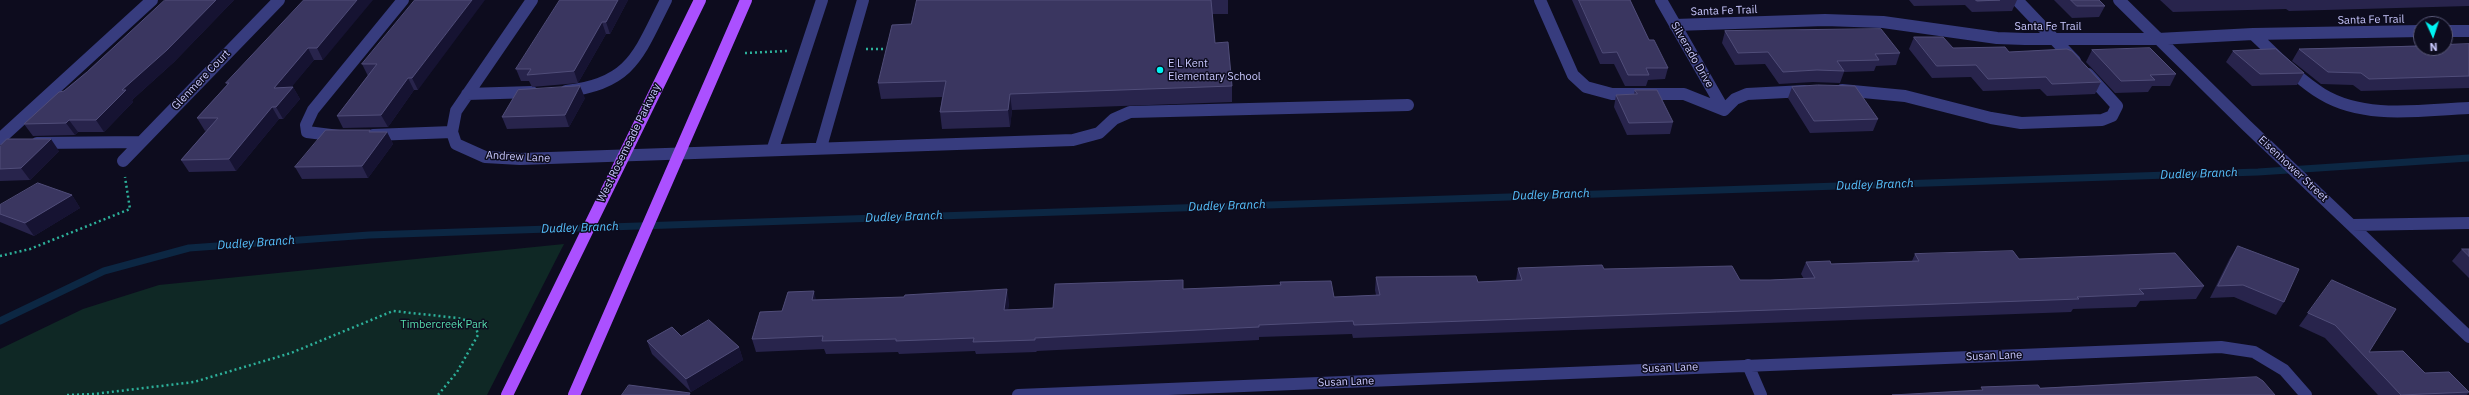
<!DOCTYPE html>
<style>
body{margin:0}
#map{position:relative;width:2469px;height:395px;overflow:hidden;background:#0d0c1e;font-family:"IBM Plex Sans",sans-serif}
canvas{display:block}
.north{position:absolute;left:2413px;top:16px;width:40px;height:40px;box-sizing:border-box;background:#0d0c1e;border:1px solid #595878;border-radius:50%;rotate:177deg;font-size:11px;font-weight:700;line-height:16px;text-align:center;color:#cac9ff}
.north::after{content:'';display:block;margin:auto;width:14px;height:18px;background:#00f4f3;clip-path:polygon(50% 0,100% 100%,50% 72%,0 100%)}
</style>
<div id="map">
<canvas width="2469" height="395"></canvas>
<div class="north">N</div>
</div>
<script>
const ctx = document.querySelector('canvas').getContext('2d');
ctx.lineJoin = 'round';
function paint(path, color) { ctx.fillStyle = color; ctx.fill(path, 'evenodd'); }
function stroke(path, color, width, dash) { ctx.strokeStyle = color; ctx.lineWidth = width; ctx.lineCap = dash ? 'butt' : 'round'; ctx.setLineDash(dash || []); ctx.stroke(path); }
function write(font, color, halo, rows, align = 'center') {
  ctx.font = font + ' "IBM Plex Sans",sans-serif'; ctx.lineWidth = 3; ctx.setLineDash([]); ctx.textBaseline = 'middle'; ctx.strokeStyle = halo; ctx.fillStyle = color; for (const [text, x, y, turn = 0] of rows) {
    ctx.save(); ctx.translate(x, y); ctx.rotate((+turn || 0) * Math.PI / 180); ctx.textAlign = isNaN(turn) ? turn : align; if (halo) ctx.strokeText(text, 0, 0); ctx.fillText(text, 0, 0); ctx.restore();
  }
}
const green = new Path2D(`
 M564 244 487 395H0V349L83 309 159 285Z`);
const stream = new Path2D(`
 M0 321 104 271 189 248 369 235 2258 172 2469 158`);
const path = new Path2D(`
 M866 49H889
 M745 53 787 51
 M0 256 30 249 130 209 125 177
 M67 395 94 394 194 382 291 353 393 311 458 318 475 323 478 335 457 372 438 395`);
const minor = new Path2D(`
 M532 0 456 111 452 132 456 144 485 157 520 159 1073 140 1099 133 1114 119 1130 112 1408 105
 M1540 0 1573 75 1586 87 1612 94H1684L1724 110
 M1661 0 1724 110
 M2017 0 2075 61
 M2119 0 2246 125 2469 337
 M1675 25 1825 20 1883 22 1997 38 2025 39H2158L2253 34 2421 31
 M2445 31H2469
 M2253 34C2275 54 2296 78 2322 94 2365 120 2421 110 2469 108
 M1842 90 1905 96 1991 118 2021 123 2102 120 2112 116 2117 106 2088 74
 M566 91C632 84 639 53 666 0
 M467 94 532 92
 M1724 110 1735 99 1747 94 1805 91
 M373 135 452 132
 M339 136 307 132 306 125 313 110 403 0
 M0 139 152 0
 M37 143 141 142
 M821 147 863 0
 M773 148 822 0
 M123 161 279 0
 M2352 225 2469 223
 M1748 365 1761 395
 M1018 395 2221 347 2254 352 2284 370 2306 395`);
const major = new Path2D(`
 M507 395 700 0
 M574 395 746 0`);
const wall = new Path2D(`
 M165 0H234L174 62 132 100 133 102 104 132H78L75 135 33 136 24 124 87 72Z
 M304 0 323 60H314L291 87H293L300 99 283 119H279L236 171 189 172 181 160 207 130 205 131 197 118 227 85 226 83Z
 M415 0 418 90H414L388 127 343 128 337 116 368 76 362 64Z
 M560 0H628L610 34H606L578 83 532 87 529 81H521L516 69Z
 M917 0H1228V14H1212L1215 43 1232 86V102L1012 110 1010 127 942 129 940 112 942 97 881 99 878 83 911 24Z
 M1572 0H1630L1649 40 1668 68 1665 79 1648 80 1646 86H1625L1614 64H1600Z
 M1909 0H2017L2012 11 1972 12 1965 5 1914 6Z
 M2054 0H2099L2105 6 2099 17 2072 18Z
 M2160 0H2469V6L2289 11 2286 9 2173 12Z
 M1725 31 1900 53 1896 65 1876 66 1874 71 1844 72 1840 83 1813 82 1779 84 1765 64 1735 65 1722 43Z
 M1914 37 1953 48 2009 52 2101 82 2095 94 2047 96 2040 89 1983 91 1971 77 1932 78 1909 49Z
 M2469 44V88L2361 91 2353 85 2321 84 2292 61 2299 49Z
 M2092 50 2176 74 2170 86H2152L2148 92 2115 93 2086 62Z
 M2233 51 2304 73 2297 85 2252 86 2226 62Z
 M1792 87 1878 119 1873 131 1810 133 1788 98Z
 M1635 90 1673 122 1670 134 1627 135 1614 107 1616 95 1634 94Z
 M585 98 569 127 507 129 502 117Z
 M371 132H387L393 144 368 178 302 179 295 167Z
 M0 146 59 151 30 180 0 181Z
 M72 195 80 208 34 236 0 222V205Z
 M2238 246 2284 302 2276 315 2234 297 2210 298 2230 258Z
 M2462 249H2469V278L2452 261Z
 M1915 254 2019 259 2204 286 2196 299 2140 301 2136 307 2073 309 2071 312 1353 338 1352 334 1259 337V340L1037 351 1036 352 976 354 975 351 899 354 898 352 826 354 824 349 756 352 752 339 782 311 816 300 1009 302 1008 310 1053 308 1183 289 1280 285V282L1334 297 1376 295 1375 290 1376 277 1478 282 1516 280 1518 268 1604 269 1740 280H1770L1804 279 1801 274 1806 262 1831 264 1912 261Z
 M2332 280 2369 352 2425 373 2469 392 2467 395H2378L2325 338 2299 326Z
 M681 336 739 347 743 360 691 392 652 354 647 341Z`);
const shadedWall = new Path2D(`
 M216 0H234L174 62 132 100 133 102 104 132 96 120 122 90Z
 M357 0H373L323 60 317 48Z
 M472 0H485L418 90 412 78Z
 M618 0H628L610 34 606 22Z
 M602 22 606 34 578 83 574 71Z
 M308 48 314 60 281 100 274 88Z
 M408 78 414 90 388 127 381 115Z
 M580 86 585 98 569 127 565 115Z
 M293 87 300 99 283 119 276 107Z
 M1010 94 1012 110 1010 127 1008 110Z
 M272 107 279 119 236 171 229 159Z
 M69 120 78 132 75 135 66 123Z
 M387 132 393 144 368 178 362 166Z
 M51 139 59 151 30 180 21 168Z
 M72 195 80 208 34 236 25 223Z
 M1007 289 1009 302 1006 322 1004 310Z
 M814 291 817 304 812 300Z
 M739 347 743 360 691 392 686 379Z`);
const building = new Path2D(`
 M165 0H216L167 50 122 90H126L96 120H69L66 123 24 124 59 92 64 91 87 72Z
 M304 0H357L317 48H308L274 88 293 87 276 107H272L229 159 181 160 218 118H197L229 83H226Z
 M415 0H472L412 78H408L381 115 337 116 377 64H362Z
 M560 0H618L606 22H602L574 71 527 75 531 69H516Z
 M917 0H1211L1215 43 1228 42 1232 86 1010 94 1008 110 940 112 946 81 878 83 892 25 911 24Z
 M1579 0H1630L1649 40H1654L1668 68H1646L1649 75H1628L1617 52 1603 53Z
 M1976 0H2000L1977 1Z
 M2071 0H2099L2105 6H2077Z
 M1881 29 1900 53 1875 54 1879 60 1837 61 1844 71 1817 70 1783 72 1768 52 1738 53 1725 31Z
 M1914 37H1943L1953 48 2005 47 2009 52 2067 49 2072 51 2101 82 2052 84 2046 77 1988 79 1976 65 1937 66Z
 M2469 44V76L2369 79 2361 73 2328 72 2299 49 2421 46V48H2445V45Z
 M2150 48 2176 74 2150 75 2155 80 2121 81 2092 50Z
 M2276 49 2304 73 2260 74 2233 51Z
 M1818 85 1855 86 1878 119 1814 121 1792 87Z
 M580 86 565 115 502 117 518 90Z
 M1635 90H1657L1673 122 1629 123 1616 95 1637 94Z
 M326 130H370L369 132H387L362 166 295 167Z
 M7 139H51L21 168 0 169V146Z
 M38 183 72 195 25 223 0 214V205Z
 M2238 246 2299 269 2284 302 2243 285 2218 286Z
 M2462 249H2469V256Z
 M2013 251 2019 259 2175 253 2204 286 2139 289 2144 294 2077 297 2079 299 1354 325 1353 321 1259 325V327L1035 338V340L973 342 974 338 896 341V339L822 341 823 336 752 339 760 312 782 311 788 292 814 291 812 300 904 297 905 295 1007 289 1004 310 1053 308 1055 284 1183 280V289L1281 285 1280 282 1331 281 1334 297 1380 295 1376 277 1476 276 1478 282 1522 280 1518 268 1602 265 1604 269 1732 266 1740 280H1770L1815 278 1806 262 1830 261 1831 264 1919 261 1915 254Z
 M2332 280 2396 309 2369 352 2403 351 2425 373 2449 372 2469 392 2401 395 2335 325 2308 313Z
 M709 320 739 347 686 379 647 341 672 327 681 336Z
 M2257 377 2263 381 2275 395H1892L1983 390 1981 387 2038 385 2040 388Z
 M629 385 690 393 689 395H622Z`);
const markers = [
 [1160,70,4,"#00f4f3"]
];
const streetNames = [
 ["Santa Fe Trail",1724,11,-2],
 ["Santa Fe Trail",2371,20,-1],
 ["Santa Fe Trail",2048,27],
 ["Silverado Drive",1692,55,60],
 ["Glenmere Court",201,80,-46],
 ["West Rosemeade Parkway",629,143,-64],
 ["Andrew Lane",518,157,3],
 ["Eisenhower Street",2293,169,43],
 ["Susan Lane",1994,356,-2],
 ["Susan Lane",1670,368,-2],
 ["Susan Lane",1346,382,-2]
];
const poiNames = [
 ["E L Kent",1168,64],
 ["Elementary School",1168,77]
];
const parkNames = [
 ["Timbercreek Park",444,325]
];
const waterNames = [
 ["Dudley Branch",2199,174,-2],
 ["Dudley Branch",1875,185,-2],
 ["Dudley Branch",1551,195,-2],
 ["Dudley Branch",1227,206,-2],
 ["Dudley Branch",904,217,-2],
 ["Dudley Branch",580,228,-2],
 ["Dudley Branch",256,243,-4]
];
paint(green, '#0f2825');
stroke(stream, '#0c2743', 7);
stroke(path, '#2db09a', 2.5, [2, 3]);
stroke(minor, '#373c7e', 12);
stroke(major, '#ab50ff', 12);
paint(wall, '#28244c');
paint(shadedWall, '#161332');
paint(building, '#3a3660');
stroke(building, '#504d79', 1);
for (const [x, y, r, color] of markers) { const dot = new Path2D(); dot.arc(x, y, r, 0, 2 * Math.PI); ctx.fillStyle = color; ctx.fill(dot); stroke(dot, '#0d0c1e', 1.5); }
write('11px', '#cac9ff', '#0d0c1e', streetNames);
write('11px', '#cac9ff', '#0d0c1e', poiNames, 'left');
write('11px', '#56deae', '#0d0c1e', parkNames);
write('italic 12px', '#57c3ff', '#0d0c1e', waterNames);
</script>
